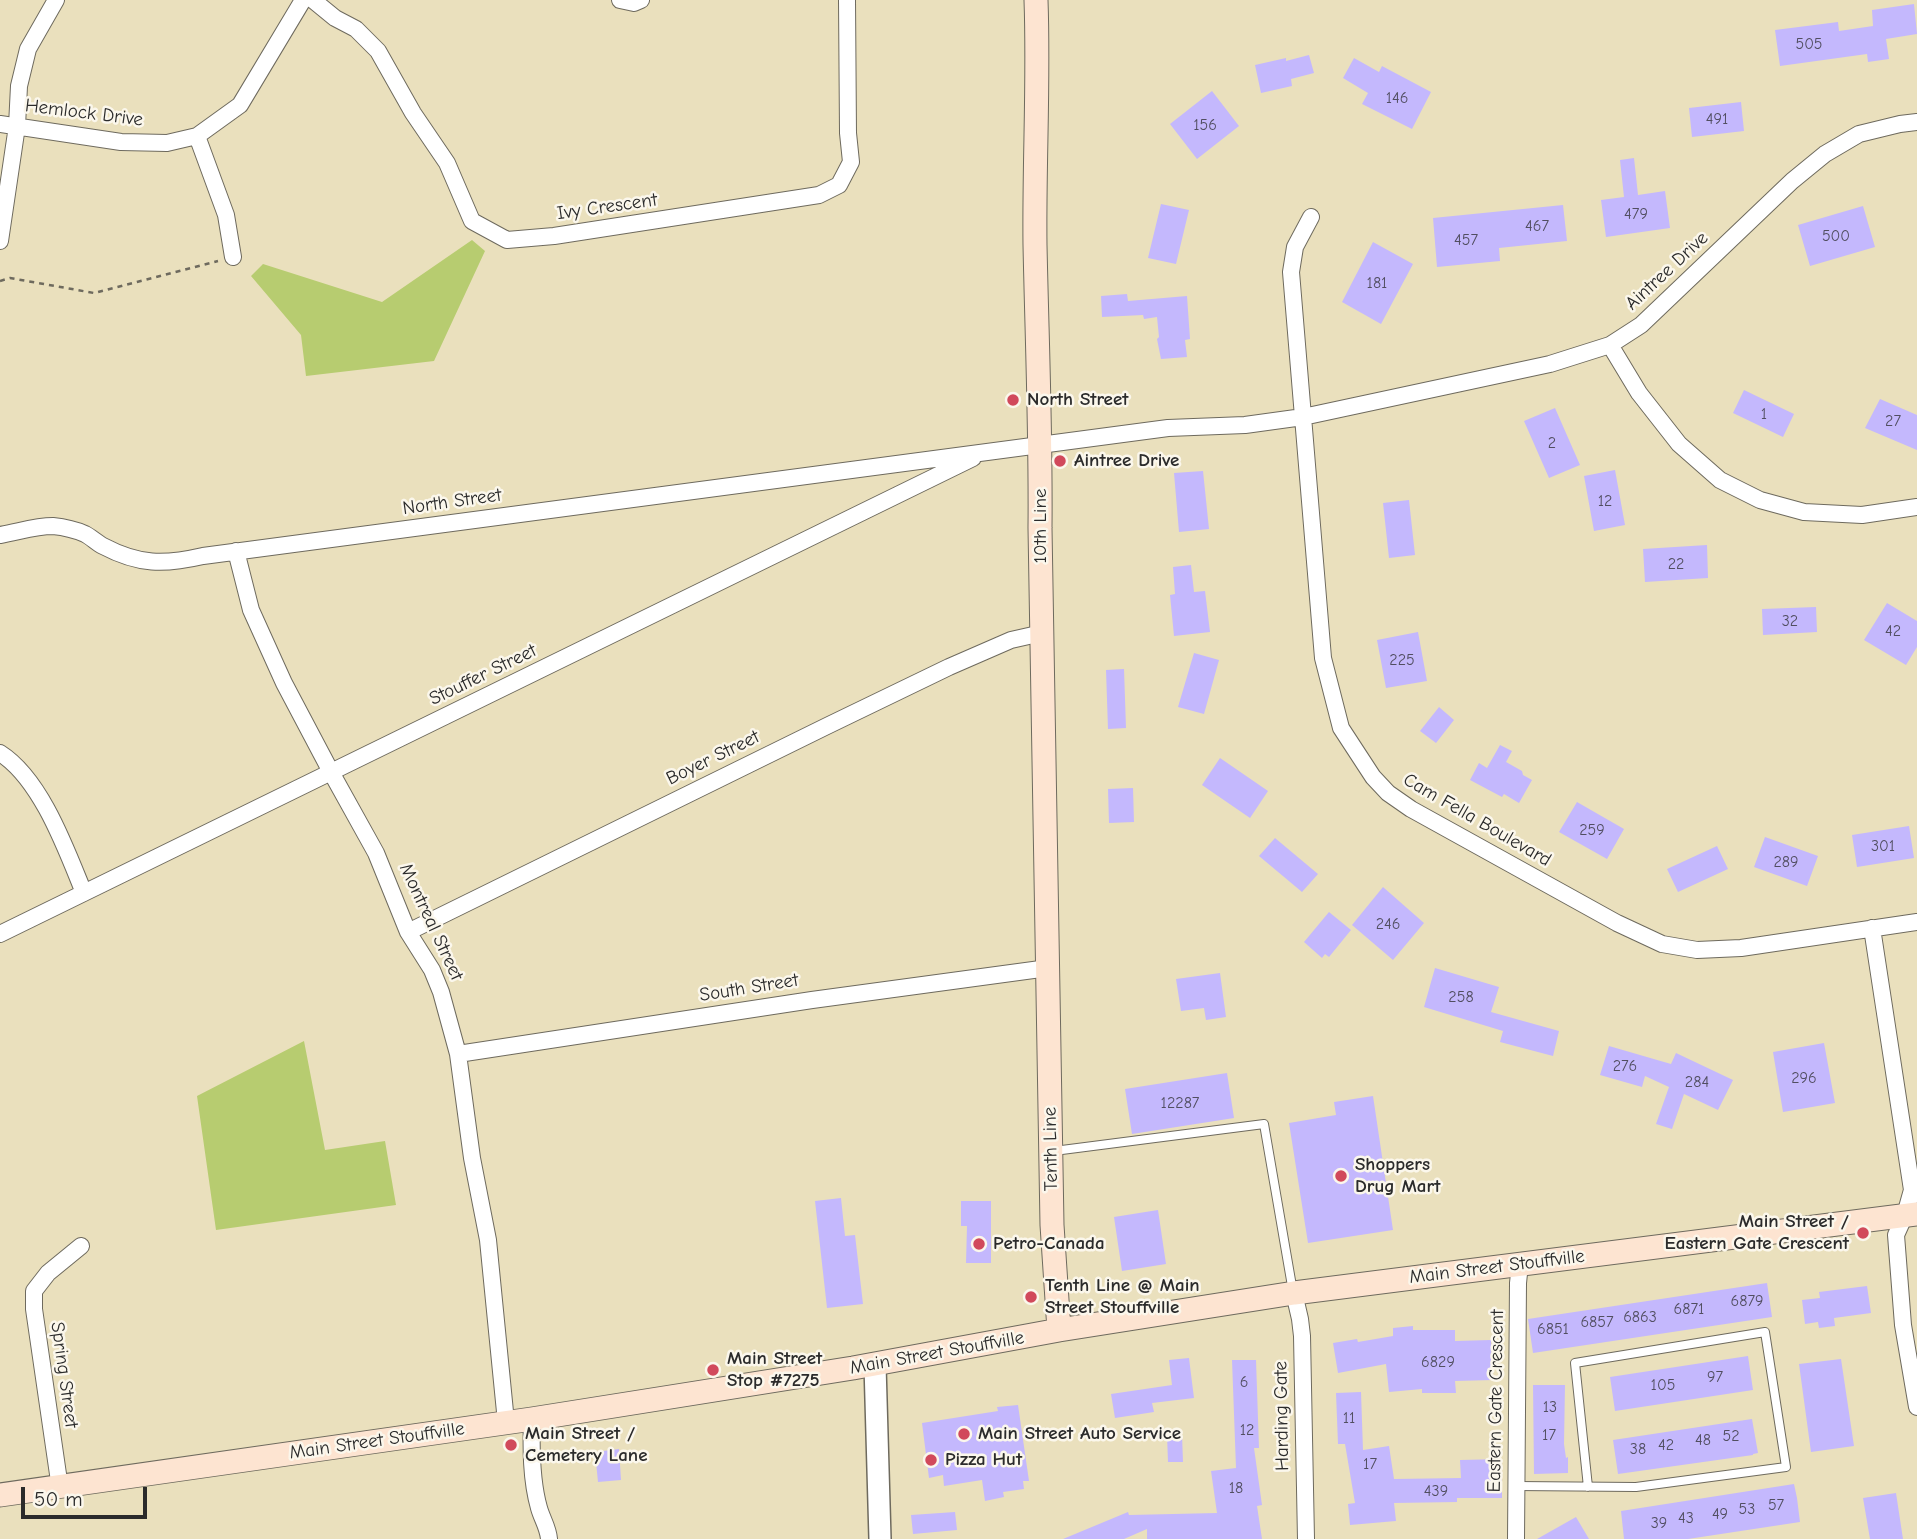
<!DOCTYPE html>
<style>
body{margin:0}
#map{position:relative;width:1917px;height:1539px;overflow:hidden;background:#eae0bd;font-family:"Comic Neue",sans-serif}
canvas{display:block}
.scale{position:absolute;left:21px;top:1487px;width:126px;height:32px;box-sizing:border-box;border:4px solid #2b2b2b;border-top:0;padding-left:9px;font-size:21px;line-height:24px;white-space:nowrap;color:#2b2b2b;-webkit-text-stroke:5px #fbf7ec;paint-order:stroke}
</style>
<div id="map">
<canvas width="1917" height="1539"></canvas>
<div class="scale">50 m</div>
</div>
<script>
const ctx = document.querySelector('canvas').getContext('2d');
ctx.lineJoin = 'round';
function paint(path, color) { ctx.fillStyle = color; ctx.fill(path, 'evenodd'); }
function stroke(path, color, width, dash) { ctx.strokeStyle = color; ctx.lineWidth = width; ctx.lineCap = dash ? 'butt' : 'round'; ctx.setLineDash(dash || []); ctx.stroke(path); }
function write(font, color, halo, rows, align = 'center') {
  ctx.font = font + ' "Comic Neue",sans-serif'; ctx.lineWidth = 5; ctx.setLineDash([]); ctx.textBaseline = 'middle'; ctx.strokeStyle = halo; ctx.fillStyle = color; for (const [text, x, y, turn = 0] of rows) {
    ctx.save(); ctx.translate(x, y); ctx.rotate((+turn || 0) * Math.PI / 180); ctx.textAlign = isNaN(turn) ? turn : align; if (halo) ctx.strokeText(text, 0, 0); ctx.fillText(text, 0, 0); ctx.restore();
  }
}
const green = new Path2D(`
 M472 240 485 251 434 361 306 376 301 335 251 276 263 264 382 302Z
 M304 1041 325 1150 385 1141 396 1205 216 1230 197 1096Z`);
const building = new Path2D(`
 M1914 4 1917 34 1886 39 1889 59 1868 62 1867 54 1780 66 1775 30 1838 22 1839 31 1873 26 1872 10Z
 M1309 55 1314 73 1291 79 1292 86 1261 93 1255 65 1286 58V61Z
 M1354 58 1379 72 1382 66 1431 92 1412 129 1362 104 1368 93 1343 78Z
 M1212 91 1239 126 1197 159 1170 124Z
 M1741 102 1744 131 1692 137 1689 108Z
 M1634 158 1638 195 1665 191 1670 228 1606 237 1601 200 1624 197 1620 160Z
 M1161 204 1189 210 1176 264 1148 258Z
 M1563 205 1567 241 1499 248 1500 261 1437 267 1433 218Z
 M1863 206 1875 247 1810 266 1798 225Z
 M1373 242 1413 264 1381 324 1342 302Z
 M1127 294 1128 301 1187 296 1190 339 1185 340 1187 357 1161 359 1157 339 1159 337 1157 317 1144 319 1143 315 1102 317 1101 296Z
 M1744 390 1794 414 1783 437 1733 413Z
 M1880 399 1917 415V450L1865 428Z
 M1555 408 1580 465 1549 478 1524 421Z
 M1615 470 1625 525 1594 531 1584 476Z
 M1203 471 1209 529 1179 532 1174 473Z
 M1409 500 1415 555 1389 558 1383 503Z
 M1707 545 1708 578 1645 582 1643 549Z
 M1191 565 1194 592 1205 591 1210 632 1174 636 1170 595 1175 594 1173 567Z
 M1887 603 1917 621V647L1906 665 1864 640Z
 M1816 607 1817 632 1763 635 1762 609Z
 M1418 632 1427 681 1386 688 1377 640Z
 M1194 653 1219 660 1204 714 1178 707Z
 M1124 669 1126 728 1108 729 1106 670Z
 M1439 707 1454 720 1436 743 1420 731Z
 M1500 745 1512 751 1506 762 1522 771 1523 775 1532 780 1519 803 1504 794 1502 797 1470 780 1479 763 1487 768Z
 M1220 758 1268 791 1250 818 1202 785Z
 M1133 788 1134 822 1109 823 1108 789Z
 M1577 802 1624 829 1607 859 1559 832Z
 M1909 826 1914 858 1857 867 1852 835Z
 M1765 837 1818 856 1807 886 1754 867Z
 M1275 838 1318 874 1302 892 1259 856Z
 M1717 846 1728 869 1678 892 1667 869Z
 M1383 887 1424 923 1393 960 1352 925Z
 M1329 912 1351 930 1329 957 1325 954 1322 958 1304 942Z
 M1435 968 1499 987 1491 1012 1559 1031 1553 1056 1500 1042 1503 1031 1424 1007Z
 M1220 973 1226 1017 1206 1020 1204 1008 1181 1011 1176 979Z
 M1824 1043 1835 1103 1783 1112 1773 1052Z
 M1609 1046 1671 1064 1676 1053 1733 1080 1718 1110 1684 1094 1672 1129 1656 1124 1669 1087 1645 1076 1642 1087 1600 1075Z
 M1227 1073 1234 1118 1132 1134 1125 1089Z
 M1373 1096 1393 1230 1308 1243 1289 1123 1336 1115 1334 1102Z
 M841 1198 845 1236 855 1235 863 1304 827 1308 815 1201Z
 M961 1201H991V1263H966L967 1226H961Z
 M1158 1210 1166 1264 1122 1271 1114 1217Z
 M1767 1283 1772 1317 1533 1353 1528 1319Z
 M1867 1286 1871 1313 1834 1318 1835 1326 1819 1328 1818 1322 1805 1324 1802 1300 1820 1298 1819 1292Z
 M1413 1326V1330H1455V1341L1491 1340 1493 1380 1455 1381 1456 1393H1422V1389L1389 1392 1386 1364 1338 1373 1333 1343 1357 1339 1358 1342 1393 1336V1328Z
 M1748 1356 1753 1390 1615 1411 1610 1377Z
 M1189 1358 1194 1398 1152 1403 1154 1412 1115 1418 1111 1394 1172 1385 1169 1360Z
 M1841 1359 1854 1446 1811 1452 1799 1364Z
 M1232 1360H1256L1259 1448H1254L1262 1505 1257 1506 1262 1539H1147V1529L1124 1539H1063L1128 1512 1129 1515 1217 1513 1211 1471 1236 1468Z
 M1533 1385H1565L1564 1444 1566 1458 1568 1457V1473L1534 1474Z
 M1361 1392 1363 1450 1389 1446 1394 1479 1461 1478 1460 1460 1502 1459V1498H1457V1502L1394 1503 1396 1521 1350 1525 1348 1504 1355 1503 1345 1444H1338L1336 1393Z
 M1018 1405 1029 1481H1023L1024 1489 1003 1492 1004 1497 985 1501 982 1480 944 1486 943 1475 929 1478 922 1423 998 1411 997 1407Z
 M1752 1419 1758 1453 1753 1454V1455L1618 1474 1613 1440Z
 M1182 1434 1183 1462H1168L1167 1435Z
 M619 1449 621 1480 598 1482 595 1452Z
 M1794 1484 1797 1498 1800 1522 1688 1539H1624L1621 1511Z
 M1896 1493 1903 1539H1870L1863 1498Z
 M955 1512 957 1530 913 1534 911 1515Z
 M1576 1517 1589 1539H1537Z`);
const path = new Path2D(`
 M0 281 10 278 94 293 218 261`);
const service = new Path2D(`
 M1054 1151 1264 1124 1293 1292
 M1516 1486 1636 1487 1786 1467 1765 1332 1575 1363 1588 1487`);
const minor = new Path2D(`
 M313 0 335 18 356 29 378 51 413 113 447 163 472 221 507 240 554 236 819 195 839 185 851 162 848 133 847 0
 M620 0 634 3 641 0
 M0 124 121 142 167 143 197 136 240 105 303 0
 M197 136 226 215 233 257
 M1311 217 1295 247 1291 272 1323 658 1341 728 1373 777 1388 793 1411 809 1617 923 1662 944 1697 950 1741 948 1917 922
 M0 241 17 126 19 86 28 49 56 0
 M1610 345 1639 393 1679 444 1720 480 1760 500 1804 512 1862 515 1917 507
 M0 535C18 532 35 526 53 526 63 527 76 530 85 534 91 537 97 543 103 546 139 565 164 565 203 556L1168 428 1245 425 1303 417 1550 364 1610 345 1641 325 1792 181 1825 154 1859 134 1900 124 1917 122
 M236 551 251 610 284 683 331 772 376 853 408 932 432 970 441 992 458 1054 472 1158 488 1240 506 1422
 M0 753C41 779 66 849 84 893
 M1872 928 1912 1190 1905 1215 1896 1235 1903 1325 1917 1407
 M408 932 829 725 949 667 1011 640 1042 633
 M0 934 973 458
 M458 1054 812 1000 1048 968
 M1294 1293 1300 1319 1302 1336 1306 1539
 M532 1419C531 1448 531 1480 539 1508 542 1519 548 1527 549 1539
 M60 1488 34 1309V1291L48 1273 81 1246
 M1516 1539 1518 1283 1520 1264`);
const tertiary = new Path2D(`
 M875 1365 880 1539`);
const secondary = new Path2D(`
 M1036 0C1039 82 1034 163 1035 245 1037 340 1041 434 1040 528L1052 1225 1059 1330
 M0 1495 532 1419 853 1368 1059 1330 1294 1293 1917 1214`);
const markers = [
 [1013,400,7,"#d1495b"],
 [1060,461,7,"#d1495b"],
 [1341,1176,7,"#d1495b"],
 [1863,1233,7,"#d1495b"],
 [979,1244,7,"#d1495b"],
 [1031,1297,7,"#d1495b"],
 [713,1370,7,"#d1495b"],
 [964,1434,7,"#d1495b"],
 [511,1445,7,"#d1495b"],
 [931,1460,7,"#d1495b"]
];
const numberNames = [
 ["505",1809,44],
 ["146",1397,98],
 ["491",1717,119],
 ["156",1205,125],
 ["479",1636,214],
 ["467",1537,226],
 ["500",1836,236],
 ["457",1466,240],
 ["181",1377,283],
 ["1",1764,414],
 ["27",1893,421],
 ["2",1552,443],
 ["12",1605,501],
 ["22",1676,564],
 ["32",1790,621],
 ["42",1893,631],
 ["225",1402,660],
 ["259",1592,830],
 ["301",1883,846],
 ["289",1786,862],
 ["246",1388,924],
 ["258",1461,997],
 ["276",1625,1066],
 ["296",1804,1078],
 ["284",1697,1082],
 ["12287",1180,1103],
 ["6879",1747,1301],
 ["6871",1689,1309],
 ["6863",1640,1317],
 ["6857",1597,1322],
 ["6851",1553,1329],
 ["6829",1438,1362],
 ["97",1715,1377],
 ["6",1244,1382],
 ["105",1663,1385],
 ["13",1550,1407],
 ["11",1349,1418],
 ["12",1247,1430],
 ["17",1549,1435],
 ["52",1731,1436],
 ["48",1703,1440],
 ["42",1666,1445],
 ["38",1638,1449],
 ["17",1370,1464],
 ["18",1236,1488],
 ["439",1436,1491],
 ["57",1776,1505],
 ["53",1747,1509],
 ["49",1720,1514],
 ["43",1686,1518],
 ["39",1659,1523]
];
const streetNames = [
 ["Hemlock Drive",84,113,7],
 ["Ivy Crescent",607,207,-8],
 ["Aintree Drive",1667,271,-43],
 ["North Street",452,502,-8],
 ["10th Line",1041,526,-90],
 ["Stouffer Street",483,675,-26],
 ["Boyer Street",713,758,-26],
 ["Cam Fella Boulevard",1477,820,30],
 ["Montreal Street",431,922,65],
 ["South Street",749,988,-9],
 ["Tenth Line",1051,1149,-91],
 ["Main Street Stouffville",1497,1267,-7],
 ["Main Street Stouffville",937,1353,-10],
 ["Spring Street",64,1375,82],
 ["Eastern Gate Crescent",1496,1401,-89],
 ["Harding Gate",1282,1416,-91],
 ["Main Street Stouffville",377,1441,-8]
];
const poiNames = [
 ["North Street",1027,400],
 ["Aintree Drive",1074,461],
 ["Shoppers",1355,1165],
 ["Drug Mart",1355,1187],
 ["Main Street /",1849,1222,"right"],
 ["Eastern Gate Crescent",1849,1244,"right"],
 ["Petro-Canada",993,1244],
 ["Tenth Line @ Main",1045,1286],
 ["Street Stouffville",1045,1308],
 ["Main Street",727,1359],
 ["Stop #7275",727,1381],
 ["Main Street /",525,1434],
 ["Cemetery Lane",525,1456],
 ["Main Street Auto Service",978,1434],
 ["Pizza Hut",945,1460]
];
paint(green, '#b7cc70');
paint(building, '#c4b8fd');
stroke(service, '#6e6a5e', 10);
stroke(minor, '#6e6a5e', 18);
stroke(tertiary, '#6e6a5e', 24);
stroke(secondary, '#6e6a5e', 25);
stroke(path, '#6e6a5e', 2.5, [5, 5]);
stroke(service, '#fff', 8);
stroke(minor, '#fff', 16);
stroke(tertiary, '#fff', 21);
stroke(secondary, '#fde4d1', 23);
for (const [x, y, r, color] of markers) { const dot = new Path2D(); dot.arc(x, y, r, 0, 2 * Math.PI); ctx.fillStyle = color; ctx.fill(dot); stroke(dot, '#fbf7ec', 2.5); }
write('16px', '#514e60', null, numberNames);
write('19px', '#2b2b2b', '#fbf7ec', streetNames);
write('bold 19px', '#2b2b2b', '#fbf7ec', poiNames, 'left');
</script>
